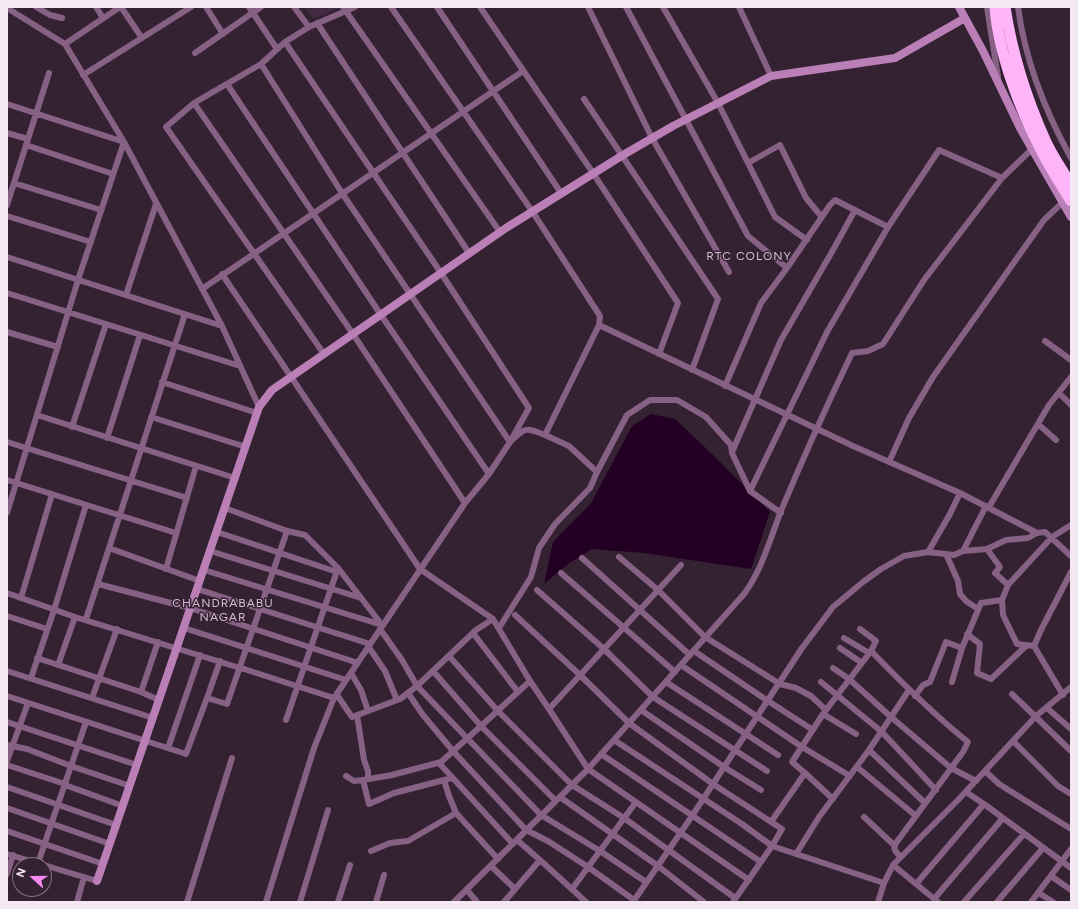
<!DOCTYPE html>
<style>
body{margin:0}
#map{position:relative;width:1078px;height:909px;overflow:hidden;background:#342233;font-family:Figtree,sans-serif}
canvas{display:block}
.frame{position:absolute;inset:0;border:8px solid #f4e8f3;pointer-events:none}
.north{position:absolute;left:12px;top:857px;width:40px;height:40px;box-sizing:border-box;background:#342233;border:1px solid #817180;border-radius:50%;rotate:291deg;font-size:11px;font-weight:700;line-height:16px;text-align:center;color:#f4e8f3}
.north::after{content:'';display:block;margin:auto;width:14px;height:18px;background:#f589ef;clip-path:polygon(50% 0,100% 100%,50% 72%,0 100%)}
</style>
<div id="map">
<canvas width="1078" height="909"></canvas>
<div class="frame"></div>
<div class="north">N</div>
</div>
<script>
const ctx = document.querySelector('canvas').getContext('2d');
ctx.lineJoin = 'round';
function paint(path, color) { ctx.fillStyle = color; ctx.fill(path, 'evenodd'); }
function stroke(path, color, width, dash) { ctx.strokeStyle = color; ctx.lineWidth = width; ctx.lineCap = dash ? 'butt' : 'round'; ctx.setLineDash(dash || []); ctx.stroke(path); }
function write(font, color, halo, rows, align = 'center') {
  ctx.font = font + ' Figtree,sans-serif'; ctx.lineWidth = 3; ctx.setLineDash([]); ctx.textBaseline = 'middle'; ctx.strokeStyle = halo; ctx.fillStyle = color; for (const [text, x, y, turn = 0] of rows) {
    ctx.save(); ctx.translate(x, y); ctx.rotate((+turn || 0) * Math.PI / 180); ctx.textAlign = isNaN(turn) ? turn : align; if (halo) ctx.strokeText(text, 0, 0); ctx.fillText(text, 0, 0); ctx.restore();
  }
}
const built = new Path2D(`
 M304 7H340L314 19Z`);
const water = new Path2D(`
 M651 414 675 419 711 453 770 512 751 569 644 553 592 549 568 564 544 584 553 542 591 503 632 426Z`);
const street = new Path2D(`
 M36 7 50 15 62 18
 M96 7 103 18
 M120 7 65 44 124 142 222 326 259 407
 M121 7 142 38
 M206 7 223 34
 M249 7 277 49
 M294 7 309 27 355 7
 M343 7 500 232
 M437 7 561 193
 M480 7 593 173 678 303 659 354
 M588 7 652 138 729 272
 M626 7 748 236 787 268
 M663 7 718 103 775 217 807 240
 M739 7 771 76
 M987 7 998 77
 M1018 7C1025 60 1045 111 1071 158
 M7 8 65 44
 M317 23 469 253
 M285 42 261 64 194 103 166 127 324 354
 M195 53 261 7
 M261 64 342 193 510 442C526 427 525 427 545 435L599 325 600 316 532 211 391 7
 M83 75 191 7
 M227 84 381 315 489 474
 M584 99 718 299 692 370
 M194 103 353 334 465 503
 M7 104 124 142 78 280 7 513
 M7 133 28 139
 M26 145 113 174
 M748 163 780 145 806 198 821 216
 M14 183 101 210
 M7 205 49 73
 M7 216 91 242
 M7 257 222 326
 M222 274 420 569 493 619
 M202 289 523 71
 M7 293 240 366
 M126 295 156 204
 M599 325 853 446 960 493 1037 533 1028 538 1006 540 987 549 1000 567 995 573 1008 585 1002 600 1003 615 1017 644 1034 646
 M7 332 58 347
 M1045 341 1071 360
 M162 382 257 413
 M725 386 761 303 787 268 830 205 835 200 888 227
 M1059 393 1071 405
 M37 415 235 478
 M151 417 246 447
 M1038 424 1056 440
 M72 427 106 324
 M545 435 569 446 597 472 627 415 650 400H677L706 417 731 445 732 453 750 491 781 513
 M107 438 140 335
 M7 442 187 498
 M732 452 781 340 833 250 855 210
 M889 462 909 418 933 377 1044 220 1062 203
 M7 480 176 533
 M750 491 827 332 888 227 939 150 1002 178
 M989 507 1049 405 1071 377
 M225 508 287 531 305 535 338 568 382 625
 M217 532 337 572
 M1037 533 1045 532 1071 556
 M109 548 200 581
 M210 551 361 598
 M963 551 986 506
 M928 552 950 514 960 493
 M946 554 958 581 960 594 966 601 978 609
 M619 557 658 590 705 637 780 684 796 688 811 696 826 710
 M582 558 690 655
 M166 569 196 466
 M204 570 382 625
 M561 573 675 672
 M98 584 190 608 358 663
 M1008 585 1052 537 1071 525
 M197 589 370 644
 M537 590 604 649 653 697 767 771
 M7 593 75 617 240 668
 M21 598 52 494
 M515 615 580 675 629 723 713 784 782 829 772 846 742 824 614 740
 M7 616 47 629
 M86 619 185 314
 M184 628 346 680
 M499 628 531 577 539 548 555 524 590 488 597 472
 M380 629 402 660 417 686 541 815 600 851 646 882
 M473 633 518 692
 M967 634 980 644 977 673 991 679 1026 646
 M844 638 869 653
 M368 646 385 671 397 700
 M840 648 862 663
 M694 651 768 701 813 730
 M871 651C902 683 933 714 968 742L963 752 896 843C892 850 896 852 901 857
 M449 656 498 711 572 785 624 818 735 898
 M37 658 141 692 159 700
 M58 665 75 617
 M681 665 802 747 850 776
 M833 668 849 679 891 717 951 768 976 781
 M244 669 334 698 465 503 489 474 510 442 529 408 441 273 285 42 309 27
 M7 671 153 718
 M351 673 361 690 368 711
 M31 678 54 610 86 505
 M530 681 481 726 556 801
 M666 682 778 755
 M821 682 882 732 936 790
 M952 682 962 648 981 603 1002 600
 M141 692 158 642
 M408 693 423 715 453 751 526 830 548 841 588 867 634 900
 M1012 694 1071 751
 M337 695 352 717 400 699 417 686 476 630 493 619 530 681 549 709 588 769 749 880
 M1063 695 1034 646 1041 630 1071 572
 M7 696 186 754 207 698 227 704 287 531
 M915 696 923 685 930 682 946 642 962 648
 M92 698 117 629
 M207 698 220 661
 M1047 708 1071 729
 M549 709 681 565
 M641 710 724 767 761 790
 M823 714 856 734
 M357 715 364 760 368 771V779
 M286 720 338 568
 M7 722 137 765
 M1013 741 1058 786 1071 794
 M7 745 27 749 71 766 130 786
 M168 748 200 655
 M869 750 925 803
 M601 754 761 862
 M7 761 28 703
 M439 763 513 844
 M7 765 65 784
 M857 767 916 816
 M985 771 999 784 1071 829
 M805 773 833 799
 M346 776 354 781 363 780 392 775 441 762 481 726 433 671
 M363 780 369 804 394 793 452 778
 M65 785 123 806
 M7 787 116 825
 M966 792 984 804
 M560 797 658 866 704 902
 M7 808 110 844
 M456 813 498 859
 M864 817 895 846
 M771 822 805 773 792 762 823 714 871 651 876 641 860 629
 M7 831 103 864
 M517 840 540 860
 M371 851 390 843 408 841 456 813 449 796 444 780
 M7 854 97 881
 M796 854 819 817 869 750 909 690
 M38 863 86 722
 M893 865 938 902
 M491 866 515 889
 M7 874 13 855
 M1051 876 1071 890
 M884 883 893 865 958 800 1036 716 1071 687
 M916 884 984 804 1071 868
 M572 889 636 802
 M467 890 477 902
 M1039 893 1053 902
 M934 899 1003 818
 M77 902 84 877
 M187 902 232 758
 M266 902 314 748 334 698
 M300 902 328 810
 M338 902 350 865
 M376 902 384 875
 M454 902 588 769 744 594C762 570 770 539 781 511 803 458 827 405 852 353L868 351 883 344 924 280 1002 178 1032 149
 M504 902 540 860 586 902
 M633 902 692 816 802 648 833 607 863 582 881 569 904 556 928 552 954 555 963 551 987 549
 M733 902 772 846 884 883 878 902
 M964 902 1024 834
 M997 902 1043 848
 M1031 902 1071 849`);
const secondary = new Path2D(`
 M959 7 983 51 1020 128 1071 217
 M97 881 259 407 272 390 506 228 623 155 673 126 771 76 895 58 965 18`);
const highway = new Path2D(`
 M995 7C998 51 1019 107 1039 146 1048 165 1060 183 1071 201
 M1005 7C1012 53 1027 100 1046 142 1053 157 1063 171 1071 185`);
const streetBridge = new Path2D(`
 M240 668 244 669`);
const quarterNames = [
 ["RTC COLONY",749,256],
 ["CHANDRABABU",223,603],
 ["NAGAR",223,617]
];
paint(built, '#422b40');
paint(water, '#230023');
stroke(street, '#866183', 6);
stroke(secondary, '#ba7fb6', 8);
stroke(highway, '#fdb4f8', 11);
stroke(streetBridge, '#866183', 6);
ctx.letterSpacing = '1px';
write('12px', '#d4bdd2', '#342233', quarterNames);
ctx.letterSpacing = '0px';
</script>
